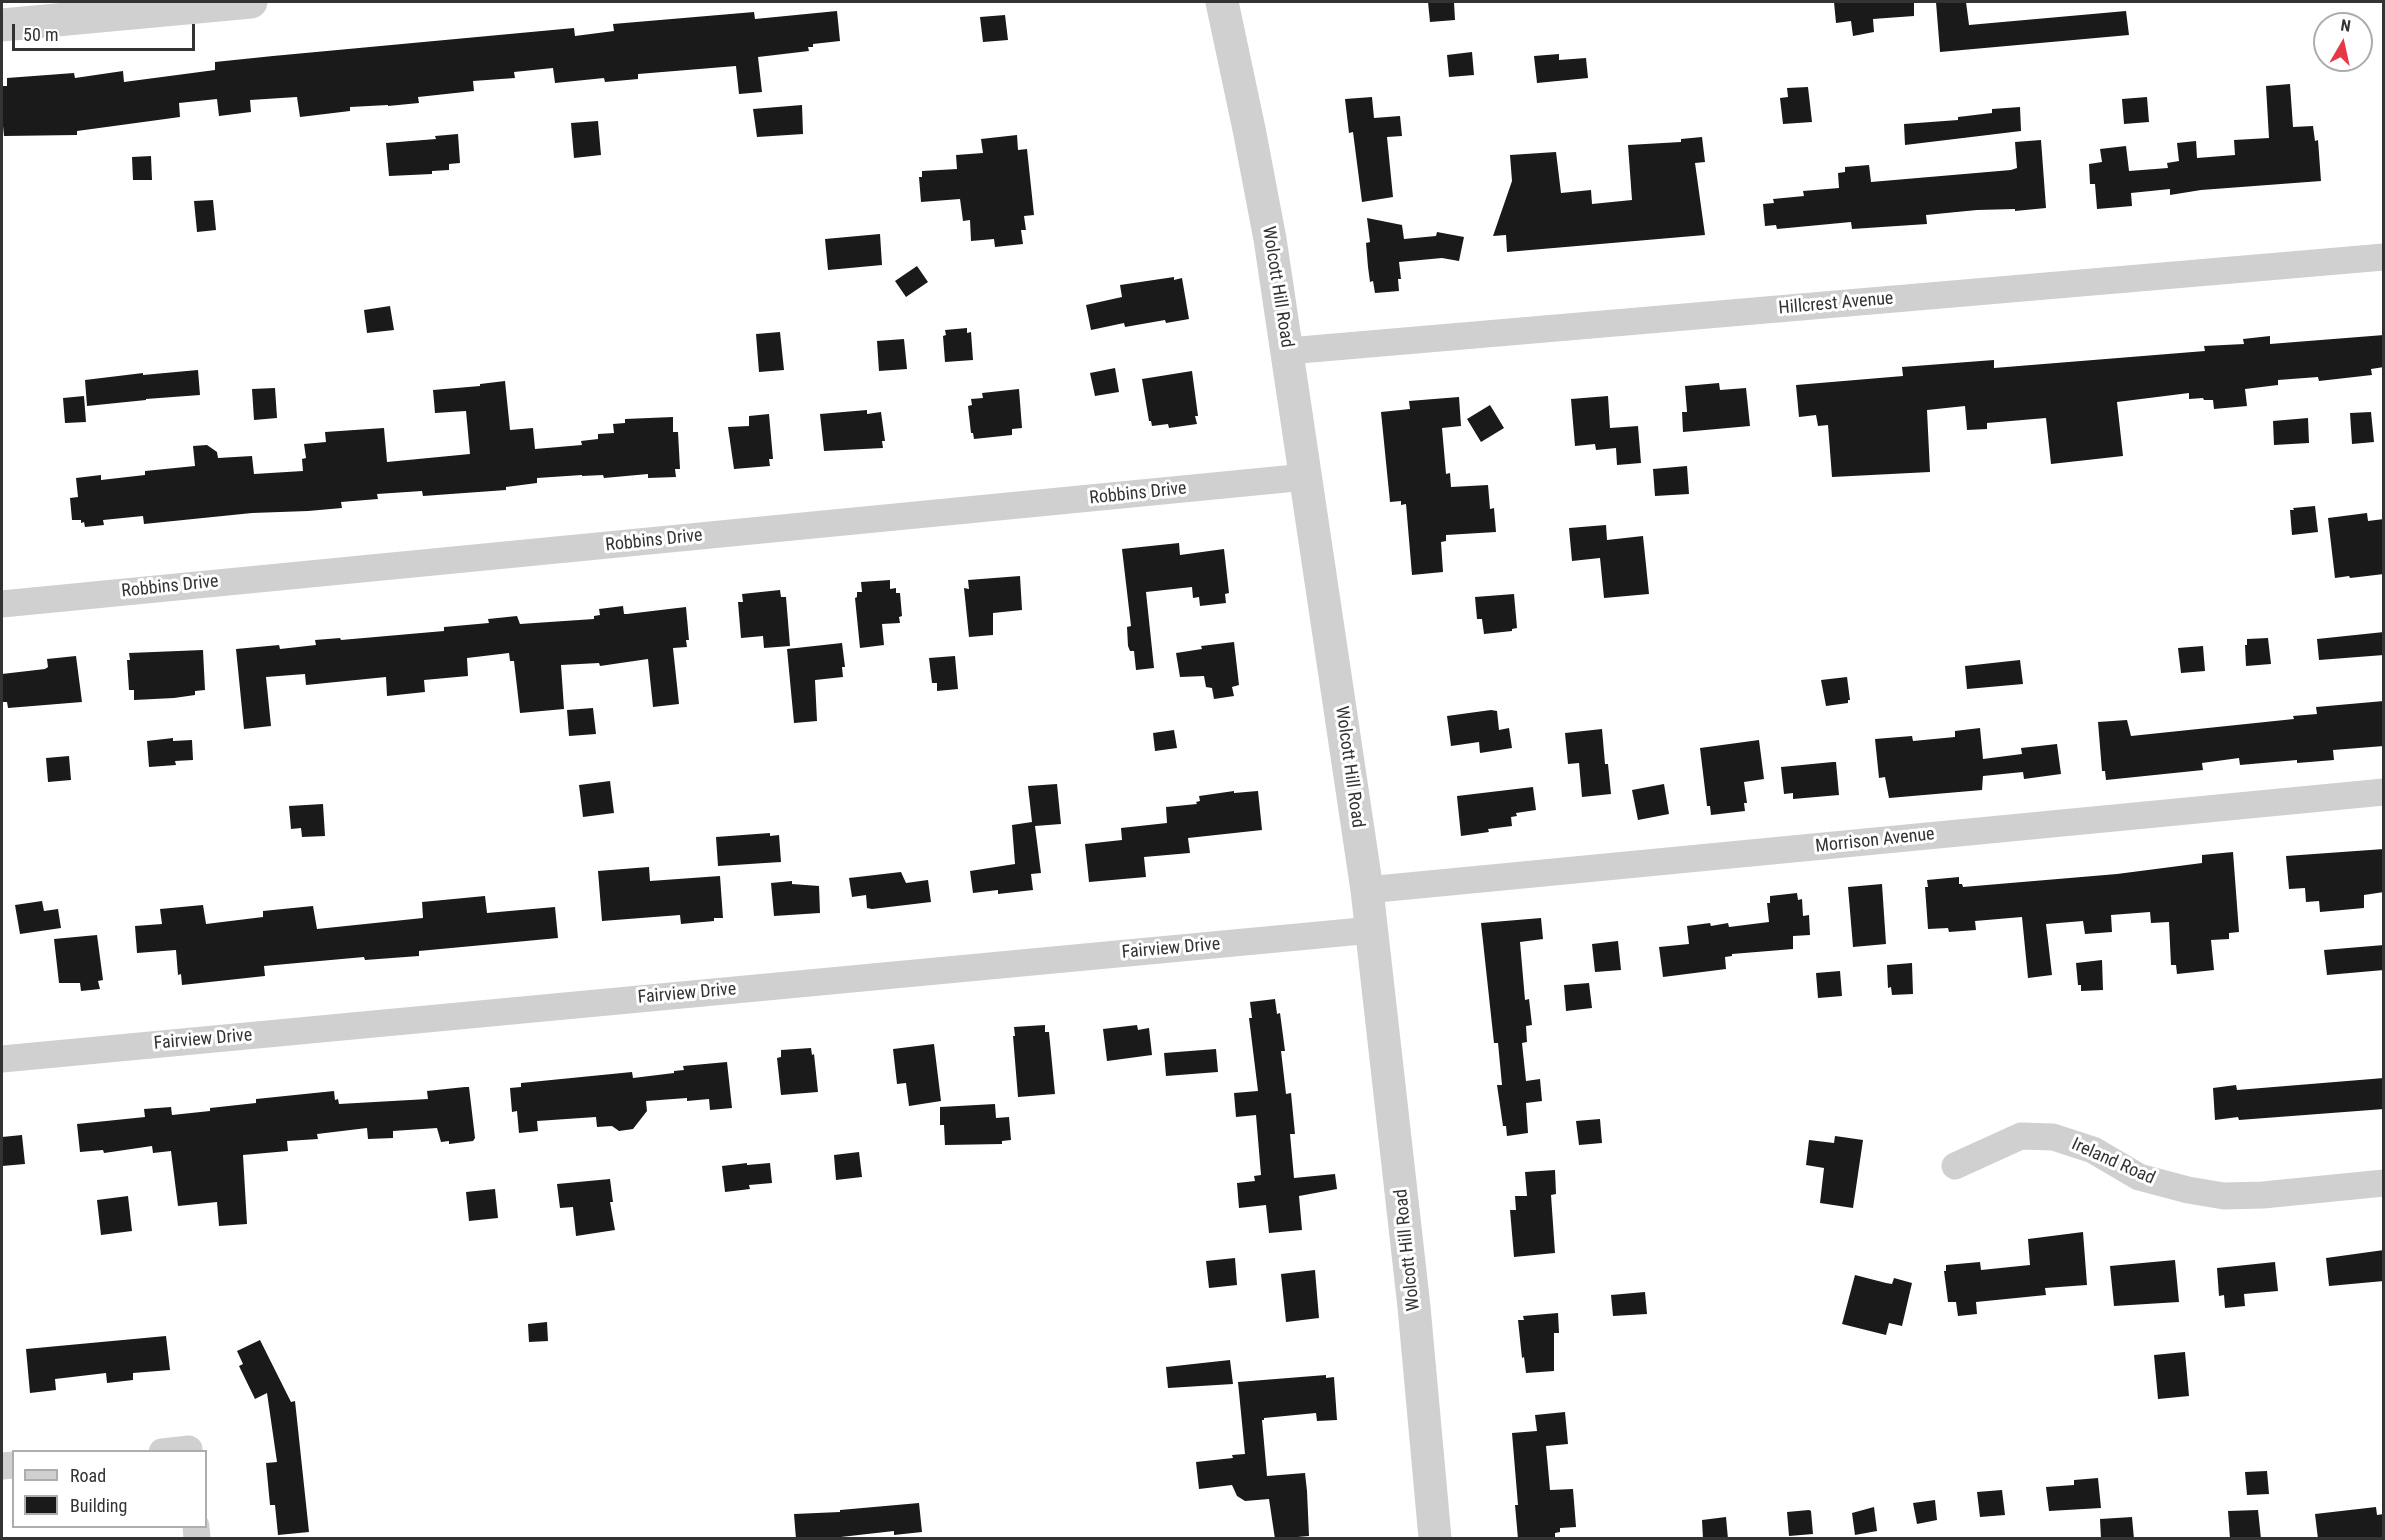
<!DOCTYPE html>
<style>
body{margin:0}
#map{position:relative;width:2385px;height:1540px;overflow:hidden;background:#fff;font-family:"Roboto Condensed",sans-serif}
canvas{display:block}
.frame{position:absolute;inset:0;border:3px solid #333;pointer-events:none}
.legend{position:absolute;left:12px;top:1450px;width:195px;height:78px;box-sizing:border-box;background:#fff;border:2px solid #adadad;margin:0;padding:8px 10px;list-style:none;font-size:18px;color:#333}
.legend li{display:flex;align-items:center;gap:12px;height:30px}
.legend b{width:30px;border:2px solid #adadad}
.north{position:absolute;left:2313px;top:12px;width:60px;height:60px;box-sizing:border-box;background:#fff;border:2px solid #adadad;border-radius:50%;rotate:9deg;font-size:16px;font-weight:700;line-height:24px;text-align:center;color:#333}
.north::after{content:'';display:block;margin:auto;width:21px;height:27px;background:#e63946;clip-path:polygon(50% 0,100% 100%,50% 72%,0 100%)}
.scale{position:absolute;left:12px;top:24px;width:183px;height:27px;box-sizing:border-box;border:3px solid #333;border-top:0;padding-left:8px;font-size:18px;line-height:21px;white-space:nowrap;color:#333;-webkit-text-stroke:4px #fff;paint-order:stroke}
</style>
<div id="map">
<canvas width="2385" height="1540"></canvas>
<div class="frame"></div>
<ul class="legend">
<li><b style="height:8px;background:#d0d0d0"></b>Road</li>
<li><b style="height:16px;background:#1a1a1a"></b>Building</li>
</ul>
<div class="north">N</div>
<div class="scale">50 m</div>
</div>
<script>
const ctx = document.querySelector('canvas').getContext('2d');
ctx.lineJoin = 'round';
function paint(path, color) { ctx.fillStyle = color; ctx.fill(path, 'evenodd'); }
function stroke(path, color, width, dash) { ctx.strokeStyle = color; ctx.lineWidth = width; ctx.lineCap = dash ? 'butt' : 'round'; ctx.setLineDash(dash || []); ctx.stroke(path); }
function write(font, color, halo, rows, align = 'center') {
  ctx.font = font + ' "Roboto Condensed",sans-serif'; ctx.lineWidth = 6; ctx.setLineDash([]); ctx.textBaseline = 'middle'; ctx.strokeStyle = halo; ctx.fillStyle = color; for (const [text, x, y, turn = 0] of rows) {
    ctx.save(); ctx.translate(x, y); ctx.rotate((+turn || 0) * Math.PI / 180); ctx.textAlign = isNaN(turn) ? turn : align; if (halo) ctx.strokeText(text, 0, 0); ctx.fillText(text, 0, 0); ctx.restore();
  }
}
const building = new Path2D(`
 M1428 2H1454L1455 20 1430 22Z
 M1834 2H1914V16L1873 19 1874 32 1853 36 1851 21 1836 23Z
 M1936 2H1966L1969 25 2126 11 2129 35 1940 52Z
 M837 11 840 41 813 44V47H808L809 51 758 57 762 92 739 94 736 66 638 74V79L605 82 604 78 555 83 553 68 514 72 515 78 473 81 474 91 418 97 419 103 388 106V105L350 107V111L300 117 297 97 250 100 251 112 219 116 217 99 179 103 180 117 77 131V135L4 136 3 126 2 127V86H7V78L74 73 75 78 123 71 124 82 215 70V62L273 56 574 28 575 36 614 31 613 24 754 12 755 19Z
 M1005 15 1008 40 983 42 980 17Z
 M1472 52 1474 75 1449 77 1447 55Z
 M1559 54V60L1586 58 1588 78 1537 83 1534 56Z
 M2290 84 2293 127 2313 126 2315 141 2318 140 2321 181 2201 190 2170 195V189L2131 193 2132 206 2097 209 2095 184H2090L2089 164 2102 162 2100 149 2126 146 2129 171 2168 168 2167 163 2179 161 2177 143 2196 141 2197 158 2235 155 2234 140 2269 138 2266 86Z
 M1808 87 1812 122 1783 124 1780 98 1788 97 1787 88Z
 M1372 97 1374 118 1400 116 1402 136 1387 137 1393 197 1362 202 1353 132 1349 133 1345 99Z
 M2147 97 2149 122 2124 124 2122 99Z
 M802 105 803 134 757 137 753 109Z
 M2020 107 2021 131 1905 145 1904 124 1958 120V117L1992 113V109Z
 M598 121 601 155 574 158 571 123Z
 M458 134 460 163 449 164V170L432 171V174L389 176 386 143 436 139 435 136Z
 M1017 135 1018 150 1027 149 1034 215 1024 216 1026 230H1021L1023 244 995 247 994 239 971 241 970 220 963 221 960 199 921 202 919 177H922V171L957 169 956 155 983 153 981 139Z
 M1702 137 1705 162 1695 163 1705 235 1507 252 1506 235 1493 236 1512 181 1510 155 1556 152 1561 193 1591 190 1592 204 1632 200 1628 145 1681 142V139Z
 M2041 140 2046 208 2015 211V209L1977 210 1926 215 1927 224 1852 229 1851 222 1777 229 1776 225 1765 226 1763 204 1774 203 1773 199 1804 196 1803 191 1839 188 1838 173 1845 172V167L1869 165 1871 182 2011 170 2017 168 2015 142Z
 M151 156 152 180H133L132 157Z
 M213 200 216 230 197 232 194 201Z
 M1367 218 1402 225 1404 239 1436 236 1437 232 1464 237 1459 261 1442 258 1399 262 1401 279H1398L1399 291 1375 293 1373 281 1370 282 1368 267 1366 243 1370 242Z
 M880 234 882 265 828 270 825 239Z
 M917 266 928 282 906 297 895 281Z
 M1174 277V280L1182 278 1189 319 1166 323 1165 320 1125 327 1124 323 1091 330 1086 305 1122 297 1120 285Z
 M390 306 394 330 367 333 364 310Z
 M967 328V333L971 332 973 360 945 362 943 336 946 335 945 330Z
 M780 332 784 370 759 372 756 334Z
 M2384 335V367L2371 369 2372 375 2319 381 2318 377 2278 380V385L2245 389 2247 406 2214 409 2213 400H2204L2203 398 2189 399V393L2117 402 2123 456 2051 464 2046 418 1987 423V429L1967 430 1965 406 1927 410 1930 472 1832 477 1828 425 1818 426 1816 415 1799 417 1796 385 1903 376 1902 367 1994 360V368L2205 351 2204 346 2244 344 2243 339 2270 336V344Z
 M904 339 907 369 879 371 877 341Z
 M1115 368 1119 392 1095 396 1090 373Z
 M198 370 200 395 146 399V400L87 406 85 380 143 373V375Z
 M1192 371 1198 416H1195L1197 424 1169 428 1168 424 1152 426 1151 421H1149L1142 379Z
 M505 381 510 430 533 428 535 449 582 445 581 441 598 439V434L614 433 613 424 625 423V419L673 417V432H678L680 469H675L676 477 648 478V474L604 478 603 475 582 476V475L537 478V483L506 487V490L423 496 422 491 377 494 378 499 341 502 342 508 308 511 252 513 144 524 143 516 103 520 104 525 85 527 84 522 81 523V520H72L70 498 78 497 76 478 101 475V480L145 475V471L195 466 193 446 207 445 217 452 218 458 252 456 254 474 303 471 302 459 306 458 304 444 326 442 325 432 384 428 387 462 470 454 466 411 435 413 433 390 480 386V384Z
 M1719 383 1720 390 1746 388 1750 426 1683 432 1682 412H1687L1685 386Z
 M275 388 277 418 254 420 252 389Z
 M1019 389 1022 428 1012 429V435L974 439 973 433H971L968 406 972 405 971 399 983 398 982 393Z
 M84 396 86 422 65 423 63 398Z
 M1608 396 1610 428 1638 426 1641 463 1617 465 1616 448 1596 450 1595 444 1575 446 1571 399Z
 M1459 397 1461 426 1442 428 1446 474 1450 473 1451 487 1488 485 1490 509 1494 508 1496 532 1446 535V541L1441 542 1443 572 1412 575 1406 504 1401 505V501L1390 502 1381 412 1410 409 1409 401Z
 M1490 405 1504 428 1481 442 1467 419Z
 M867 410V414L881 412 885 441H882L883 448 824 451 820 414Z
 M2371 412 2374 442 2352 444 2350 413Z
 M769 414 773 459H769L770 466 734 469 728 427 749 426V416Z
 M2308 418 2309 443 2274 445 2273 421Z
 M1687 466 1689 494 1655 496 1653 469Z
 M2315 506 2318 532 2292 535 2290 510H2294L2293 508Z
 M2367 513 2368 521 2384 519V574L2350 578 2349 576 2335 578 2328 518Z
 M1606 525 1607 540 1643 536 1649 594 1604 598 1600 558 1572 561 1569 528Z
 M1179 543 1180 555 1224 549 1229 593 1225 594 1226 603 1200 606 1199 597 1193 598 1192 587 1146 592 1154 668 1136 670 1134 651H1130L1128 646 1127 627 1131 626 1122 549Z
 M1020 576 1022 610 993 613V635L969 637 964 588 969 589 968 580Z
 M890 580V589L896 588V593H900L902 616 899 617 900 623 882 624 884 645 860 648 855 598 857 597V592H862L861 582Z
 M780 590 781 597H786L790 646 764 648 763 636 741 638 738 602H743L742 594Z
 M1514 594 1517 628 1512 629V631L1484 634 1482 619H1477L1475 597Z
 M623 606 624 614H627L686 607 689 640H686L687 647 673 648 679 704 653 707 648 659 600 666 599 663 561 665 564 709 520 713 514 661H510L509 653 467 658 468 676 424 680 425 692 387 696 386 677 306 685 305 674 266 677 271 726 244 729 236 649 279 645 280 649 316 645 315 640 340 638 341 640 444 631V627L489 623 488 619 517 616 520 624 594 619V616L600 615 599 609Z
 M2384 632V655L2319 660 2317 639Z
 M2268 638 2271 664 2246 666 2245 645H2247V639Z
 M1234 642 1239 685 1232 687 1234 696 1214 699 1212 688 1206 687 1204 676 1180 677 1176 653 1202 649 1201 646Z
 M842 643 845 667H842L843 677 815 680 817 721 794 723 787 649Z
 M2203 646 2205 671 2181 673 2178 648Z
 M203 650 205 690 195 691V695L174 698 134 700V690H129L127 660H130L129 653Z
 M76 656 82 702 8 708 7 702H2V674L45 669 48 667 47 659Z
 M955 656 958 689 937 691V683H932L929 658Z
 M2020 660 2023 684 1967 689 1965 666Z
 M1847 677 1850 700H1848V703L1826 706 1821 680Z
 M2384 701V746L2333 750 2334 760 2297 763V760L2240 765 2239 758 2202 763 2203 770 2106 780 2105 771H2102L2098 722 2127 720 2131 736 2294 719 2293 716 2317 714 2316 707Z
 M593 708 596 734 569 736 567 710Z
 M1491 710 1497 711 1499 730 1509 728 1512 748 1480 753 1479 742 1451 746 1447 716Z
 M1980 728 1983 759 2022 754 2021 748 2057 744 2061 774 2024 779 2023 772 1983 776 1982 790 1889 798 1885 777 1879 778 1875 739 1912 736 1913 741 1955 737V731Z
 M1602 729 1605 764H1608L1611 794 1582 797 1579 763 1568 764 1565 733Z
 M1174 730 1177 748 1155 751 1153 733Z
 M173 738V741L192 740 193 760 175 761 176 765 149 767 147 741Z
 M1759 740 1764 779 1744 782 1747 803H1744L1745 811 1711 815 1710 806H1707L1700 748Z
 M69 756 71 780 48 782 46 758Z
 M1833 762H1836L1839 795 1793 799V793L1784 794 1781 767Z
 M610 781 614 813 583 817 579 785Z
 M1057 784 1061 824 1035 826 1041 873 1031 874 1033 890 998 894V890L973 893 970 871 1015 864 1012 825 1032 822 1028 786Z
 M1664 784 1669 814 1638 820 1632 790Z
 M1533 787 1536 810 1516 813 1517 816 1511 817 1512 826 1488 829 1489 832 1461 836 1457 796Z
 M1234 791V793L1258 791 1262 830 1188 838 1190 853 1144 857 1146 877 1089 882 1085 844 1122 840 1121 828 1167 823 1166 807 1197 804 1196 802 1200 801 1199 796Z
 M323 804 325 836 302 837 301 828 291 829 289 806Z
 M770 833V836L779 835 781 862 718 866 716 837Z
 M2384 849V892L2364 895V908L2320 912 2319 901 2306 902 2305 888 2289 889 2286 856Z
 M2233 852 2239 932 2229 933V939L2211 940 2214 970 2177 974 2176 965H2171L2169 922 2151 923 2150 912 2111 915 2112 932 2085 934 2083 921 2046 924 2052 975 2028 978 2022 917 1975 921 1976 930 1949 932 1948 928 1928 929 1925 887H1928L1927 880 1959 877V884H1962L1963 887 2117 874 2202 863V855Z
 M649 867 650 881 720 876 723 918H714V921L681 924 680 915 602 921 598 871Z
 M901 872 906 883 928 880 931 902 872 909 867 908 866 895 852 897 849 878Z
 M792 881V884L819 886 820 913 774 916 771 883Z
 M1882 884 1886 944 1853 947 1848 887Z
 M1797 893 1798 900 1802 899 1803 916 1809 915 1810 935 1793 936V949L1732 954V956L1725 957 1726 969 1663 977 1659 947 1689 944 1687 926 1710 923 1711 926 1728 923 1729 927 1769 922 1767 903H1770V896Z
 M485 896 487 913 555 907 558 938 419 951V956L365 960 364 957 264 966 265 976 182 985 181 974 178 975 176 950 137 953 135 926 162 924 160 909 203 905 206 924 263 917V911L313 906 317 929 423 918 422 902Z
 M42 901 44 911 58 909 61 928 20 934 15 905Z
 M1541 918 1543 939 1520 942 1525 1000 1529 999 1532 1025 1526 1026 1527 1042 1522 1043 1526 1081 1540 1079 1542 1101 1526 1103 1528 1133 1507 1136 1506 1126H1503L1497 1085H1502L1498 1043H1494L1481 923Z
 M97 935 103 980 98 981 100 989 81 991 80 983H59L54 939Z
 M1618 941 1621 970 1595 972 1592 944Z
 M2384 945V970L2327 975 2324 950Z
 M2102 960 2103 990 2081 991V985H2078L2076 963Z
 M1912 963 1913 994 1892 995 1891 987 1888 988 1887 965Z
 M1840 971 1842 996 1818 998 1816 973Z
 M1589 983 1592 1008 1566 1011 1564 985Z
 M1275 999 1277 1014 1280 1013 1282 1028 1285 1051H1281L1286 1094 1291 1093 1295 1134H1290L1294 1178 1335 1174 1337 1189 1299 1196 1302 1230 1269 1233 1266 1205 1239 1208 1237 1183 1255 1181 1254 1176 1261 1175 1256 1115 1236 1117 1234 1093 1258 1091 1249 1018H1252L1250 1002Z
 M1045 1025V1032H1049L1055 1094 1018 1097 1013 1036H1015L1014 1027Z
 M1137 1025 1138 1030 1149 1028 1152 1055 1107 1061 1103 1029Z
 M934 1044 941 1101 909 1106 906 1083 897 1084 893 1049Z
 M811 1048 812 1055 814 1054 818 1092 781 1095 777 1058 781 1057V1050Z
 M1216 1049 1218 1072 1166 1076 1164 1053Z
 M727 1062 732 1108 710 1110 709 1099 687 1101V1098L646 1101 647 1111 633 1129 619 1131 612 1126 597 1127 596 1117 537 1121 538 1131 519 1133 517 1111 512 1112 510 1088 521 1087V1083L632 1072 633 1078 674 1073V1071L684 1070 683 1066Z
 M2384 1078V1109L2239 1120 2238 1117 2215 1120 2213 1088 2236 1085 2237 1090Z
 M465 1087H469L475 1138 473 1141 449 1144V1141L441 1142 437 1128 393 1131V1138L368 1139 367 1128 317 1134 318 1139 287 1141 288 1151 243 1155 247 1224 219 1226 217 1202 178 1206 171 1151 153 1153 152 1146 104 1153 103 1150 80 1152 77 1124 145 1117 144 1109 171 1107 172 1115 210 1111V1108L256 1103V1099L334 1091 335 1100 338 1099 339 1104 428 1099 427 1091Z
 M995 1104 996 1118 1009 1117 1011 1140 1002 1141V1144L945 1145 944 1125H940V1107Z
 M1600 1119 1602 1143 1579 1145 1576 1121Z
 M22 1135 25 1164 2 1166V1137Z
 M1835 1136 1863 1140 1853 1208 1820 1203 1824 1168 1806 1165 1809 1140 1834 1143Z
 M859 1152 862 1177 836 1180 834 1155Z
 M747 1163V1165L770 1163 772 1183 749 1185 750 1189 725 1192 722 1166Z
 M1555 1170 1556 1194 1551 1195 1555 1253 1514 1257 1510 1210H1516L1515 1196H1527L1525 1172Z
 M610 1179 613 1202H610L615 1230 576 1236 573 1207 560 1208 557 1184Z
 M495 1189 498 1218 469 1221 466 1192Z
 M128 1196 132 1231 101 1235 97 1200Z
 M2083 1232 2087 1285 2045 1288 2046 1295 1976 1302 1977 1314 1958 1316 1956 1302H1948L1944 1271H1946V1265L1980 1262 1981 1270 2030 1265 2028 1239Z
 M2384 1250V1281L2329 1286 2326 1258Z
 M1235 1258 1237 1285 1209 1288 1206 1261Z
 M2175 1260 2179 1302 2114 1306 2110 1266Z
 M2275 1262 2278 1291 2244 1294 2245 1306 2225 1308 2224 1295 2219 1296 2217 1268Z
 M1315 1270 1319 1318 1286 1322 1281 1274Z
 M1855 1275 1886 1283 1892 1284 1894 1278 1912 1283 1902 1326 1889 1323 1886 1335 1842 1324Z
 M1645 1292 1647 1314 1613 1316 1611 1295Z
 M1558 1313 1559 1333H1554V1371L1526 1373 1524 1357 1522 1358 1518 1320H1524L1523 1316Z
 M547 1322 548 1341 529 1342 528 1324Z
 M166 1336 170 1370 133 1373V1380L107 1383 106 1373 55 1379 56 1390 30 1393 26 1349Z
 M260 1340 291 1402 295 1401 309 1532 278 1535 275 1505H270L266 1463 277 1462 267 1393 255 1399 239 1366 243 1364 237 1351Z
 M2185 1352 2189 1396 2158 1399 2154 1355Z
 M1230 1360 1233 1384 1168 1388 1166 1367Z
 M1326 1375V1378L1334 1377 1337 1420 1317 1421 1316 1413 1264 1418V1420H1262L1267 1476 1305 1473 1307 1491 1309 1536 1275 1539 1269 1499 1245 1501 1237 1496 1232 1485 1199 1489 1196 1462 1233 1458 1232 1455 1245 1454 1238 1382Z
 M1565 1412 1568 1444 1546 1446 1550 1490 1573 1489 1576 1527 1560 1528V1532L1555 1533V1539H1518L1515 1505H1518L1512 1433 1537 1431 1535 1415Z
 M2267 1471 2269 1494 2247 1495 2245 1472Z
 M2098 1478 2101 1508 2049 1511 2046 1487 2074 1485V1480Z
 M2002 1490 2005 1515 1980 1517 1977 1492Z
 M1935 1500 1937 1520 1917 1524 1913 1503Z
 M919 1503 922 1532 894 1535V1531L823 1539H796L794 1514 840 1512V1510Z
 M1874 1507 1877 1531 1855 1535 1852 1513Z
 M2376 1507 2377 1515 2384 1514V1538L2318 1539 2315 1514Z
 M1809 1510 1811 1511 1813 1534 1789 1536 1787 1512Z
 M2258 1510 2261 1539H2230L2228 1511Z
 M1726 1517 1728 1539H1703L1702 1520Z
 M2132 1517 2134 1539H2101L2100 1519Z`);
const minor = new Path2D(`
 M1288 351 2384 257
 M2 604 1306 477
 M1367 890 2384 792
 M2 1059 1372 930
 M1955 1166 2021 1136 2053 1137 2093 1150 2139 1177 2188 1190 2224 1196 2263 1195 2384 1183
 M162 1452 189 1449V1452
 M2 1466 14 1465
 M196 1526 197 1538`);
const tertiary = new Path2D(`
 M1222 2 1249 129 1270 239 1367 890 1414 1307 1435 1538
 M2 25 251 2`);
const streetNames = [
 ["Wolcott Hill Road",1277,287,81],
 ["Hillcrest Avenue",1836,304,-5],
 ["Robbins Drive",1138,494,-6],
 ["Robbins Drive",654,541,-6],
 ["Robbins Drive",170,587,-6],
 ["Wolcott Hill Road",1349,767,82],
 ["Morrison Avenue",1875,841,-6],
 ["Fairview Drive",1171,949,-5],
 ["Fairview Drive",687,994,-5],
 ["Fairview Drive",203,1040,-5],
 ["Ireland Road",2113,1162,24],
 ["Wolcott Hill Road",1408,1250,-96]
];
paint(building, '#1a1a1a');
stroke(minor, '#d0d0d0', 27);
stroke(tertiary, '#d0d0d0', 33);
write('18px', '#333', '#fff', streetNames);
</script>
